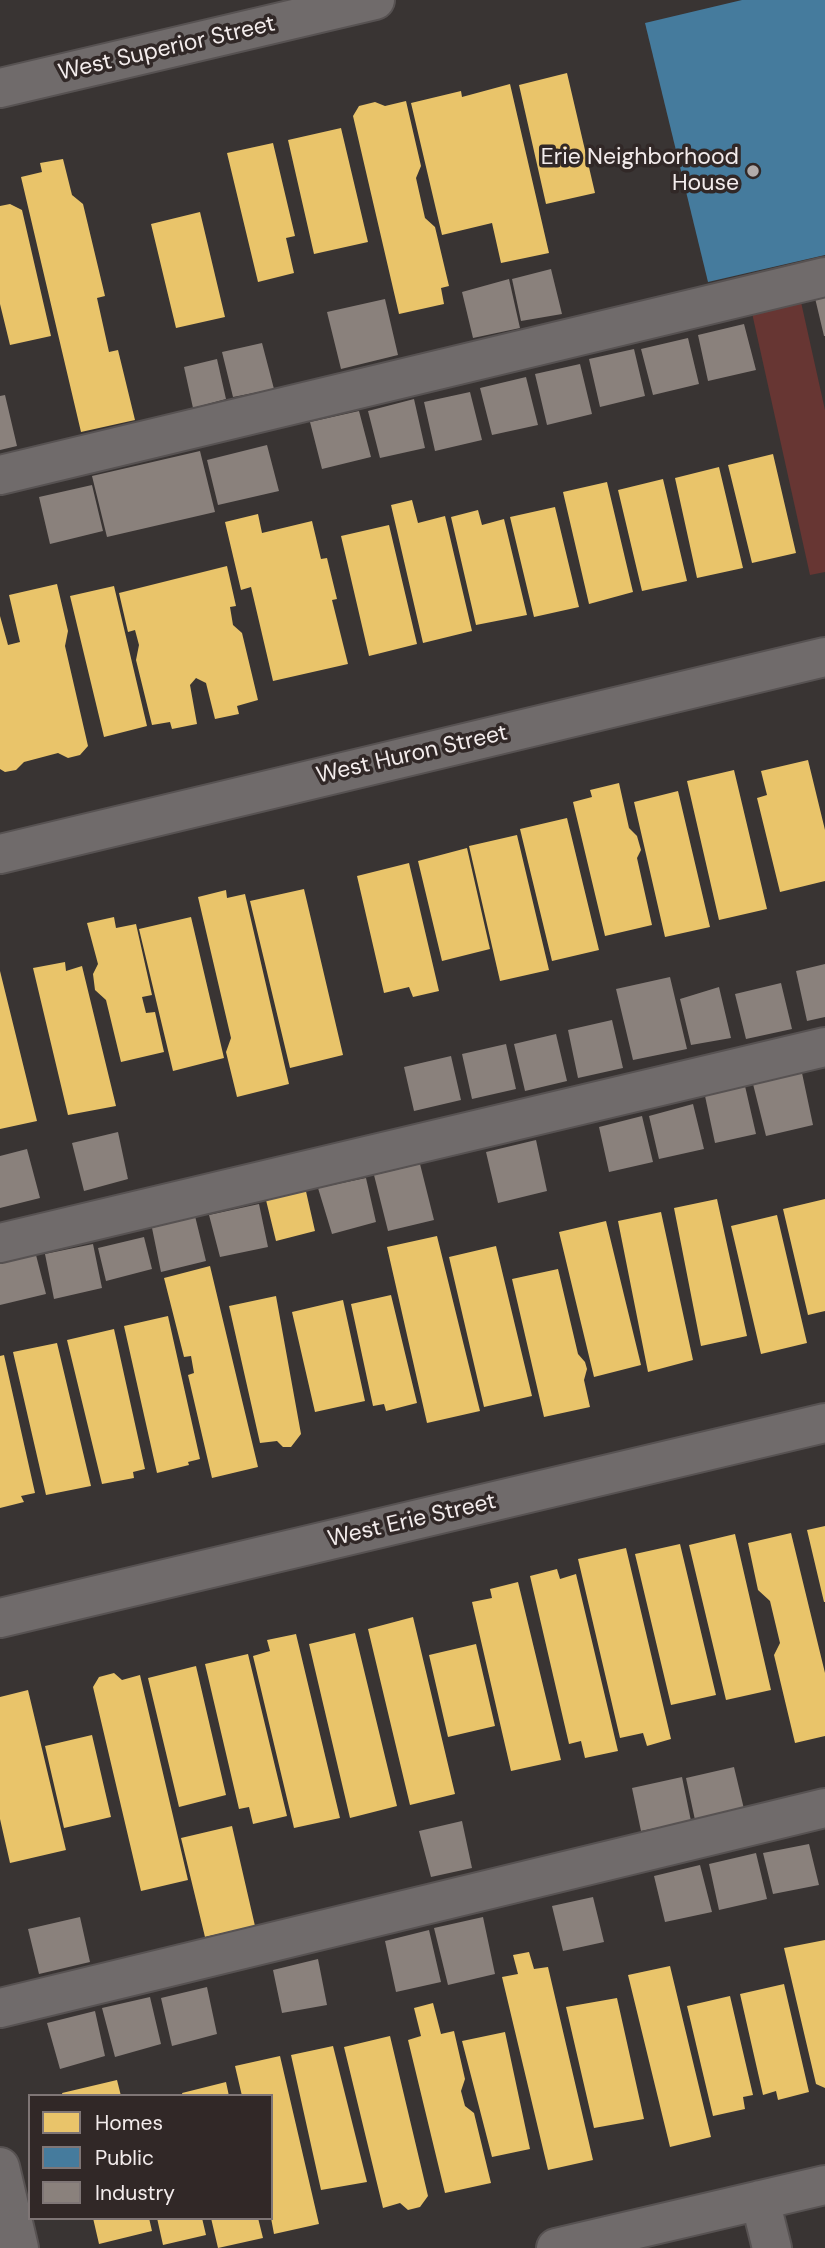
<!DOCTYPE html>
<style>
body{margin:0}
#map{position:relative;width:825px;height:2248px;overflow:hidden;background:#393433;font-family:"DM Sans",sans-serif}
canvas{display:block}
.legend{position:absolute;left:28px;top:2094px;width:245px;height:126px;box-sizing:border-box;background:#312827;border:2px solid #7f7676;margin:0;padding:9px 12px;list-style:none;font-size:21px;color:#f3ecec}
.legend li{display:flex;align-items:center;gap:14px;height:35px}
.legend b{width:35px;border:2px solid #7f7676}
</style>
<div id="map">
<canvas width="825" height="2248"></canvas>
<ul class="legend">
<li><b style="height:19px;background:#e9c46a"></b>Homes</li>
<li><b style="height:19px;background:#457b9d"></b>Public</li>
<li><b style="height:19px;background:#8a817c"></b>Industry</li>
</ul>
</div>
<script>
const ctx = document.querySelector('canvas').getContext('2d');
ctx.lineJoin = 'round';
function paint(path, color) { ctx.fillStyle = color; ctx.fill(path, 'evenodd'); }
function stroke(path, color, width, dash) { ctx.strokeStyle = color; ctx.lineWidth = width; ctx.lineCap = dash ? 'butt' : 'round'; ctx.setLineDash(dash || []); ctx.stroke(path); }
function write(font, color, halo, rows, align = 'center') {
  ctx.font = font + ' "DM Sans",sans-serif'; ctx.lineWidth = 7; ctx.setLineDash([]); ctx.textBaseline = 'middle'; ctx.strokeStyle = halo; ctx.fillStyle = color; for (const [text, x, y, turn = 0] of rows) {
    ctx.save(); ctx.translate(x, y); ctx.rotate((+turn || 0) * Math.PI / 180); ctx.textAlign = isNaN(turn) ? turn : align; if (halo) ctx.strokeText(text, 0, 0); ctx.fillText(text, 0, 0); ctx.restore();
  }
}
const green = new Path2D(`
 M801 302 825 410V572L810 575 752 313Z`);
const homes = new Path2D(`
 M567 73 595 193 546 204 519 85Z
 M510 84 549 253 501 263 492 223 442 235 411 103 461 91 462 97Z
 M406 101 421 166 416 178 425 218 435 227 449 286 441 288 444 304 399 314 353 116 359 106 375 102 385 106Z
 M341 128 368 242 314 254 288 140Z
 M273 143 295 236 286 238 294 273 258 282 227 153Z
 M63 159 72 195 83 204 105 296 97 298 109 352 118 350 135 420 81 432 21 177 42 172 40 163Z
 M10 204 22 210 51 336 10 345 0 304V206Z
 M200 212 225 317 176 328 151 224Z
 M773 454 796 553 752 563 728 465Z
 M719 467 743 568 697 578 675 478Z
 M663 479 687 581 642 591 618 490Z
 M607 482 633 592 589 604 563 492Z
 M412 500 418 523 445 516 472 631 423 643 391 505Z
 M555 507 579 607 534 617 510 517Z
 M478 510 482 525 504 519 527 615 476 625 451 517Z
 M258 514 262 533 312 521 321 559 327 558 337 599 332 600 348 664 273 681 251 587 241 590 225 522Z
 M389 525 417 644 369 656 341 536Z
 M227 566 236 606 230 607 233 625 242 633 258 700 237 706 239 714 215 719 206 683 196 678 190 685 197 724 172 729 170 722 152 725 136 660 139 645 135 630 128 632 119 593Z
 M57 584 68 631 65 646 88 746 80 755 68 758 58 753 24 762 16 770 5 772 0 769V616L8 645 20 642 9 595Z
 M114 586 147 726 104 737 70 596Z
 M808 760 825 830V881L780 892 757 798 767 795 761 771Z
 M734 770 767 909 719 920 687 781Z
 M619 783 629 828 637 836 641 850 637 858 652 925 605 936 573 802 592 797 590 790Z
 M678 791 710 927 665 937 634 802Z
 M567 818 599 950 552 961 520 829Z
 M517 835 549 970 500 981 469 846Z
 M467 848 490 949 442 961 418 861Z
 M409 863 439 991 413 997 409 987 384 993 357 876Z
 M304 889 343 1055 290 1068 250 901Z
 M226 890 227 898 245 894 289 1084 237 1097 226 1052 231 1038 198 897Z
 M114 917 116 928 136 924 152 995 142 997 146 1013 155 1012 164 1052 121 1062 106 1000 95 990 93 974 98 964 87 923Z
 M191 917 224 1058 173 1071 139 929Z
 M65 962 66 971 82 966 116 1106 68 1115 33 968Z
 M0 971 37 1121 0 1129Z
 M305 1187 315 1231 276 1241 265 1196Z
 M717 1199 747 1336 701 1346 674 1208Z
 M825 1199V1311L808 1315 783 1209Z
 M661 1212 693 1360 648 1372 618 1221Z
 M777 1215 807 1343 761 1354 731 1226Z
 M606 1221 641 1365 594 1377 559 1232Z
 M437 1236 480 1411 427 1423 387 1247Z
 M496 1246 532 1396 484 1407 449 1257Z
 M210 1266 258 1467 212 1478 188 1375 194 1373 191 1356 184 1357 164 1278Z
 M558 1269 578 1354 585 1362 587 1369 584 1380 590 1407 544 1417 512 1279Z
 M391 1295 417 1403 386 1411 384 1404 373 1406 351 1304Z
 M276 1296 301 1434 291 1447H283L277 1441 260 1443 229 1306Z
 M343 1300 365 1401 315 1412 292 1312Z
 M168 1316 200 1459 188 1462 189 1465 157 1473 124 1326Z
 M114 1329 145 1469 133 1472 134 1478 102 1484 67 1340Z
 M57 1343 91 1486 46 1495 13 1352Z
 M4 1355 35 1493 21 1496 24 1502 0 1508V1356Z
 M825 1526V1602H824L807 1530Z
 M791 1533 825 1673V1736L795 1743 774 1655 780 1643 770 1601 758 1590 748 1543Z
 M735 1534 771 1690 726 1700 689 1545Z
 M680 1544 716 1695 671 1705 635 1554Z
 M626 1548 671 1739 647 1746 643 1733 620 1738 578 1559Z
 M557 1569 560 1579 576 1574 618 1751 585 1758 581 1741 569 1744 530 1576Z
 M518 1582 561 1760 511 1771 472 1602 492 1598 490 1589Z
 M413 1617 455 1794 410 1805 368 1629Z
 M355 1633 397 1806 350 1818 309 1644Z
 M296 1634 340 1818 294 1828 253 1656 270 1651 267 1640Z
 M476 1644 495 1726 448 1737 429 1655Z
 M248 1654 287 1816 253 1824 249 1807 239 1809 205 1664Z
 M196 1666 226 1795 179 1807 148 1678Z
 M114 1673 122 1680 140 1675 188 1880 141 1891 93 1687 99 1677Z
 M28 1690 66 1850 10 1863 0 1819V1697Z
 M92 1735 111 1817 64 1828 45 1746Z
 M232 1826 255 1926 205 1937 181 1838Z
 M825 1940V2088L816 2084 784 1948Z
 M529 1952 534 1969 548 1967 593 2160 548 2170 502 1977 518 1974 513 1955Z
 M670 1966 711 2137 670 2147 628 1975Z
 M784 1984 809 2092 778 2100 776 2091 763 2095 740 1994Z
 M730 1996 753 2095 743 2097 745 2109 713 2116 687 2006Z
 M617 1998 644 2119 594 2128 566 2007Z
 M433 2003 441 2034 454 2031 465 2079 461 2091 465 2106 474 2113 491 2183 445 2193 408 2040 421 2036 414 2008Z
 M505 2032 530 2149 492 2157 462 2041Z
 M390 2036 428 2196 420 2207 408 2210 400 2203 383 2208 344 2047Z
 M333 2046 367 2182 321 2190 291 2055Z
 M280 2056 319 2224 274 2234 271 2218V2096H242L235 2066Z
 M117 2080 121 2096H63L62 2093Z
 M226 2082 229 2096H183L182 2093Z
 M93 2218H149L152 2231 99 2244Z
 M157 2218H202L206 2235 163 2245Z
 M211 2218H258L263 2238 218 2248Z`);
const public = new Path2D(`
 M742 0H825V255L708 282 645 23Z`);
const industry = new Path2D(`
 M551 269 562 314 521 321 512 279Z
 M509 279 520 328 473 338 462 292Z
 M825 296V336H824L815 298Z
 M385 299 398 355 341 369 327 312Z
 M744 324 756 370 708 381 698 335Z
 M688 338 699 384 653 395 641 349Z
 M262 343 274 389 233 397 222 352Z
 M634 349 645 396 600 407 589 359Z
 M217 359 226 399 193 408 184 367Z
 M580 364 592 414 547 425 535 374Z
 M526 377 538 425 492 435 480 388Z
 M470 392 482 440 435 451 424 402Z
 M5 395 17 446 0 450V396Z
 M414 399 425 448 380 458 368 411Z
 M359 411 371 457 322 469 310 422Z
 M267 445 279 491 218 505 207 460Z
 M200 451 215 512 107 537 92 476Z
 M92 485 103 531 50 544 39 497Z
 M825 964V1017L807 1021 796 971Z
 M670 977 687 1049 633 1060 616 989Z
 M781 983 792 1029 746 1039 735 994Z
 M719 987 731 1038 691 1045 680 999Z
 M612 1020 623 1068 578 1078 568 1030Z
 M556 1034 567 1081 525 1091 514 1044Z
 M506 1044 516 1089 472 1099 462 1054Z
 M451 1056 461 1100 414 1111 404 1067Z
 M802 1073 813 1125 766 1136 753 1084Z
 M745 1086 756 1134 715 1143 705 1096Z
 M693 1104 704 1149 659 1159 649 1116Z
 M642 1116 653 1162 609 1172 599 1127Z
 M118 1132 128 1179 84 1191 72 1143Z
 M536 1140 547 1191 498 1203 486 1152Z
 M27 1149 40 1198 0 1208V1156Z
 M420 1164 434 1220 388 1231 374 1175Z
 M366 1178 376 1222 332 1234 318 1188Z
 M259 1204 268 1247 220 1257 209 1215Z
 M195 1216 206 1261 161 1272 152 1228Z
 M144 1237 152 1269 106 1281 98 1248Z
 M93 1244 102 1288 54 1299 45 1254Z
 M36 1255 46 1294 0 1305V1263Z
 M734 1767 744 1809 695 1820 686 1778Z
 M682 1777 691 1821 641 1831 632 1788Z
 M462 1821 472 1868 431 1877 419 1831Z
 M809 1844 819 1885 773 1894 763 1853Z
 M756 1853 767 1899 719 1910 709 1864Z
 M700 1865 712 1912 665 1922 654 1876Z
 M593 1897 604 1942 563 1951 552 1906Z
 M80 1917 90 1962 39 1974 28 1929Z
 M483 1917 495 1974 448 1985 434 1928Z
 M429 1930 441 1982 396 1992 385 1941Z
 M318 1959 327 2005 282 2013 273 1970Z
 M207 1987 217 2034 172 2046 161 1998Z
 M150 1997 161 2044 115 2057 102 2008Z
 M95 2011 105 2056 60 2069 47 2023Z`);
const minor = new Path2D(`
 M0 88 375 0
 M0 475 825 277
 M0 854 825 657
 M0 1243 825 1047
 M0 1618 825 1423
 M0 2008 825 1808
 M0 2167 19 2248
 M760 2200 772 2248
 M556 2248 825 2185`);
const markers = [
 [753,171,7,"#b2acab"]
];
const streetNames = [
 ["West Superior Street",167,49,-13],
 ["West Huron Street",412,755,-13],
 ["West Erie Street",412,1521,-13]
];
const poiNames = [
 ["Erie Neighborhood",739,158],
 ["House",739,184]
];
paint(green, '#673633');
paint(homes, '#e9c46a');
paint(public, '#457b9d');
paint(industry, '#8a817c');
stroke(minor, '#575252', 42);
stroke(minor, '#706b6b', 38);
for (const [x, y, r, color] of markers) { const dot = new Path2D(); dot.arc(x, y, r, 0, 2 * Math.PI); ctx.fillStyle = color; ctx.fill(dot); stroke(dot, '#312827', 2.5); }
write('23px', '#f3ecec', '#312827', streetNames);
write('23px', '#f3ecec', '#312827', poiNames, 'right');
</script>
